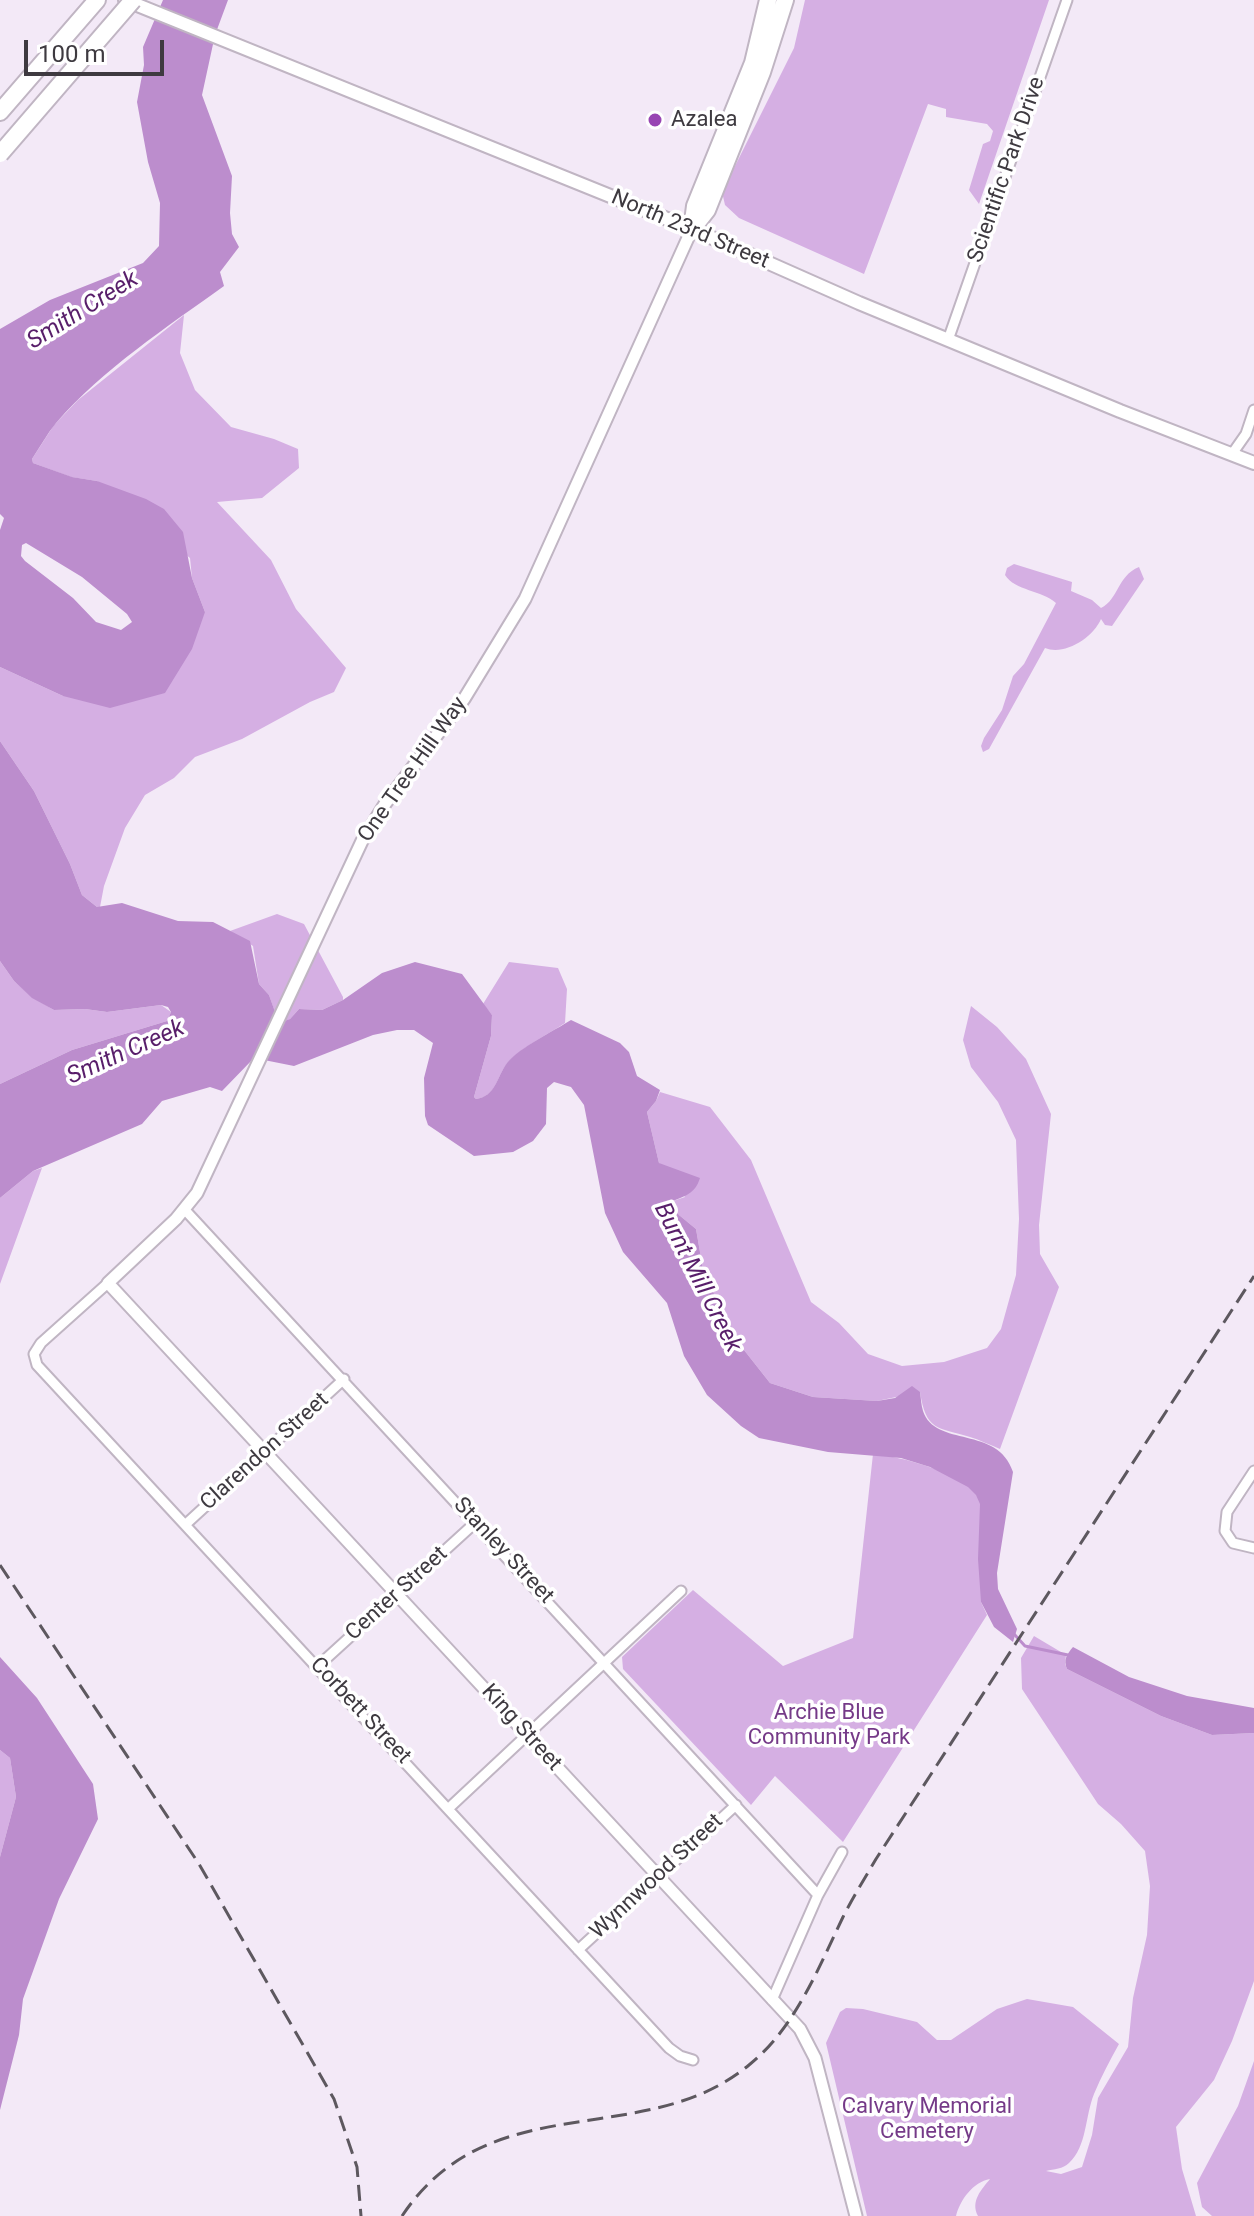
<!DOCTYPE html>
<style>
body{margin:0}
#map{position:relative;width:1254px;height:2216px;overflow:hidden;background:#f3e9f7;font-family:Roboto,sans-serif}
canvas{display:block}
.scale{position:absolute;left:24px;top:40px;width:140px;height:36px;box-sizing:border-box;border:4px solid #3e3a40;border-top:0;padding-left:10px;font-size:24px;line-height:28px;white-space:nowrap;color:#3e3a40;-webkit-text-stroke:6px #fff;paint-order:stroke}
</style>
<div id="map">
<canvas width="1254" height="2216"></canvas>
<div class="scale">100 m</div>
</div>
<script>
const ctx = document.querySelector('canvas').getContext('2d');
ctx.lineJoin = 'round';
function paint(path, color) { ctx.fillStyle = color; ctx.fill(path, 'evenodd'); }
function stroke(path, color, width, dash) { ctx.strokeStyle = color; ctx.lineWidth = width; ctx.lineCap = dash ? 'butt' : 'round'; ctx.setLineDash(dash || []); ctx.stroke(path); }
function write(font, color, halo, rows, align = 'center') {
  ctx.font = font + ' Roboto,sans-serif'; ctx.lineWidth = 7; ctx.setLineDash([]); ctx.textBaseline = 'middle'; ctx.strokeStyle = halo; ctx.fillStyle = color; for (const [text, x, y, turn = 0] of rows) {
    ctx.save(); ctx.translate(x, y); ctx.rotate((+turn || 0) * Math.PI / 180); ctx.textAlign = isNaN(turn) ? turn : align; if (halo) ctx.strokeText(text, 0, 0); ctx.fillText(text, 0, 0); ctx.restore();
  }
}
const green = new Path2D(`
 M805 0H1049L979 204 969 190 983 144 990 141 993 131 987 124 946 117V109L928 104 864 274 739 218 725 205 722 192 794 48Z
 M184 315 180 353 195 390 231 427 274 439 298 449 299 468 262 498 217 502 271 560 296 609 346 668 334 692 310 702 242 739 195 757 174 778 145 795 125 828 104 886 100 907H97L82 895 70 864 34 791 0 741V667L63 696 205 612 192 578 190 558 97 481 71 477 33 463 32 459 54 425 78 400Z
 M1014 564 1072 582 1071 591 1092 600 1101 608C1119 599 1117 576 1139 567L1144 579 1112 626 1105 625 1101 619C1093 638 1064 656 1045 648L989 749 983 752 981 746 984 738 1002 710 1013 676 1024 664 1056 603C1042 590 1015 591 1005 575L1007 568Z
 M277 914 304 924 343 997V1000L322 1010 299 1009 290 1019 279 1024 269 995 259 984 253 946 230 931Z
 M0 961 14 981 32 997 54 1010 85 1009 107 1012 161 1005 171 1012 167 1021 72 1050 0 1084Z
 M509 962 558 968 567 989 565 1023C548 1034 527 1045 512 1058 496 1072 499 1096 476 1099L474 1097 491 1036 492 1015 483 1004Z
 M971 1006 997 1027 1026 1059 1051 1114 1039 1225 1040 1254 1059 1287 1000 1449C990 1445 980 1440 970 1437 937 1427 926 1431 920 1392L877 1401 813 1397 770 1383 744 1350 704 1275 696 1229 679 1215 670 1202 685 1197 659 1163 647 1112 656 1101 660 1092 710 1107 751 1160 811 1302 839 1323 868 1354 902 1366 944 1362 987 1348 1001 1329 1016 1275 1019 1219 1016 1140 998 1102 971 1067 963 1040Z
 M42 1168 0 1284V1198L33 1171Z
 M873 1454C899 1456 971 1474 980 1501 986 1521 981 1579 981 1602L987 1615 843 1842 775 1776 751 1805 623 1669 622 1657 693 1590 783 1666 853 1638Z
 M1034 1636 1066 1655 1065 1664 1067 1669 1161 1716 1212 1735 1254 1733V1981L1232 2041 1214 2080 1176 2127 1182 2169 1196 2216H978C970 2201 982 2189 990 2179 973 2182 960 2200 956 2216H867L826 2043 840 2012 846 2008 863 2009 917 2022 937 2040H951L997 2009 1027 1999 1073 2007 1119 2044C1110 2060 1101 2077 1094 2094 1085 2116 1087 2147 1069 2163 1063 2169 1054 2169 1046 2171L1061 2174 1082 2167 1092 2135 1098 2098 1128 2047 1133 1998 1147 1935 1150 1886 1145 1851 1121 1824 1098 1804 1022 1689 1021 1658Z
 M0 1750 10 1758 16 1797 0 1857Z
 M1254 2061V2216H1212L1202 2207 1197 2183 1238 2106Z`);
const water = new Path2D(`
 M163 0H228L215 35 202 95 232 176 230 213 232 234 239 247 220 272 224 286C167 327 103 369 56 423 47 434 40 447 32 459L33 463 72 477 97 481 146 499 164 509 183 532 192 578 205 612 192 649 165 693 110 708 63 696 0 667V530L4 518 0 514V329L50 300 143 263 159 246 160 203 148 162 137 102 144 65 143 47ZM26 543 82 577 127 614 132 622 121 630 96 622 73 598 25 561 21 556 22 545Z
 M0 741 34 791 70 864 82 895 97 907 122 903 178 921 213 922 250 941 259 984 269 995 279 1023 290 1019 299 1009 322 1010 343 1000 382 973 415 962 462 974 492 1015 491 1036 474 1097 476 1099C496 1096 496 1078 507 1063 520 1047 554 1031 571 1020L620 1043 629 1052 637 1076 660 1090 656 1101 647 1112 659 1163 700 1178C695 1194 685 1196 670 1202L679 1215 696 1229 704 1275 744 1350 770 1383 813 1397 877 1401 895 1398 912 1386 920 1392C921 1398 921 1405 923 1411 935 1448 998 1425 1013 1472L997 1573 998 1589 1017 1629 1013 1642 994 1627 981 1602 978 1559 980 1504 976 1495 968 1487 930 1467 901 1458 828 1452 759 1438 741 1426 707 1395 684 1356 667 1303 623 1252 605 1213 584 1105 571 1087 554 1082 547 1088 546 1124 533 1141 513 1152 474 1156 428 1125 425 1116 424 1078 433 1043 414 1030H397L373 1035 294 1066 254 1058 222 1091 210 1087 162 1101 142 1124 33 1171 0 1198V1084L72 1050 167 1021 171 1012 168 1007 161 1005 107 1012 85 1009 54 1010 32 998 14 981 0 961Z
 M1073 1647 1129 1677 1187 1696 1254 1708V1733L1212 1735 1161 1716 1067 1669C1063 1660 1067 1654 1073 1647Z
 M0 1657 37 1698 93 1784 98 1819 59 1899 23 1999 19 2035 0 2110V1857L16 1797 10 1758 0 1750Z`);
const stream = new Path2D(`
 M1014 1634 1025 1646 1068 1655`);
const minor = new Path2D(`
 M948 340 1067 0
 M1232 454 1246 434 1254 410
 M185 1210 818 1895
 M108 1283 41 1343 34 1354 37 1365 669 2048 680 2056 693 2060
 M1254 1471 1227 1512 1225 1531 1233 1543 1254 1548
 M186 1524 344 1379
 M318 1666 476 1522
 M449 1808 681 1591
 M578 1950 736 1805
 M772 2000 818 1895 842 1852`);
const tertiary = new Path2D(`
 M692 229 525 599 464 699 385 804 362 841 197 1193 176 1219 108 1283 800 2029 815 2058 856 2216`);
const secondary = new Path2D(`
 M125 0 692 229 859 303 1120 411 1254 463`);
const motorway = new Path2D(`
 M0 112 97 0
 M692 229 707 210 762 72 785 0
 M692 229 695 206 753 63 768 0`);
const rail = new Path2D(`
 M0 1565 199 1864 334 2099 357 2167 361 2216
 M402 2216C491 2083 644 2152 749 2065 795 2028 818 1969 843 1917 853 1897 865 1878 876 1859L1254 1276`);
const motorwayBridge = new Path2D(`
 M0 154 133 0`);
const markers = [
 [655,120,8,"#9845b3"]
];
const poiNames = [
 ["Azalea",671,120]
];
const streetNames = [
 ["Scientific Park Drive",1007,170,-71],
 ["North 23rd Street",690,230,23],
 ["One Tree Hill Way",413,770,-55],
 ["Clarendon Street",265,1452,-42],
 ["Stanley Street",503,1551,47],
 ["Center Street",397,1594,-42],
 ["Corbett Street",360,1711,47],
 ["King Street",521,1728,48],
 ["Wynnwood Street",657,1877,-43]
];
const parkNames = [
 ["Archie Blue",829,1713],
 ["Community Park",829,1738],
 ["Calvary Memorial",927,2107],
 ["Cemetery",927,2132]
];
const waterNames = [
 ["Smith Creek",83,311,-32],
 ["Smith Creek",126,1053,-24],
 ["Burnt Mill Creek",697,1278,63]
];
paint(green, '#d5afe3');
paint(water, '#bc8dcd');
stroke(stream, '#bc8dcd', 3);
stroke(minor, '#c0b5c3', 13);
stroke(tertiary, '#c0b5c3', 15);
stroke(secondary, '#c0b5c3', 16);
stroke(motorway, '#c0b5c3', 20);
stroke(minor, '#fff', 9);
stroke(tertiary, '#fff', 11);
stroke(secondary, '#fff', 12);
stroke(motorway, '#fff', 16);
stroke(rail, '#5d585f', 3, [16, 8]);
stroke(motorwayBridge, '#c0b5c3', 20, []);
stroke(motorwayBridge, '#fff', 16);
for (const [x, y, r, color] of markers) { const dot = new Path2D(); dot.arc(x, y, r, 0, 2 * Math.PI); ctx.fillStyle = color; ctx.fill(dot); stroke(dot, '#fff', 3); }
write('22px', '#3e3a40', '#fff', poiNames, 'left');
write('22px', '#3e3a40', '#fff', streetNames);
write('22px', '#753a88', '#fff', parkNames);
write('italic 24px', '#581e6a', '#fff', waterNames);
</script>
